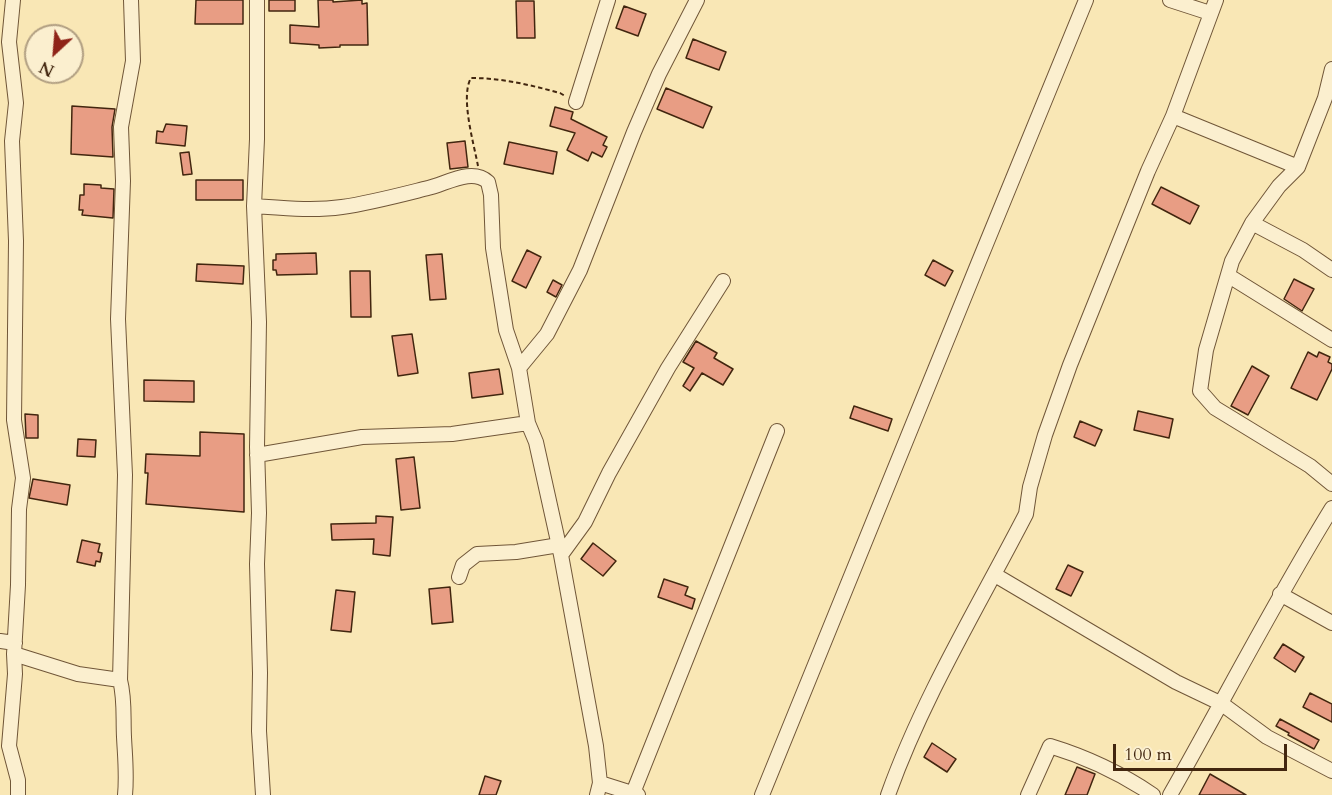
<!DOCTYPE html>
<style>
body{margin:0}
#map{position:relative;width:1332px;height:795px;overflow:hidden;background:#f9e7b5;font-family:Cardo,serif}
canvas{display:block}
.north{position:absolute;left:24px;top:24px;width:60px;height:60px;box-sizing:border-box;background:#fbefcf;border:2px solid #b19f82;border-radius:50%;rotate:206deg;font-size:16px;font-weight:700;line-height:24px;text-align:center;color:#42260f}
.north::after{content:'';display:block;margin:auto;width:21px;height:27px;background:#8f2418;clip-path:polygon(50% 0,100% 100%,50% 72%,0 100%)}
.scale{position:absolute;left:1113px;top:744px;width:174px;height:27px;box-sizing:border-box;border:3px solid #42260f;border-top:0;padding-left:8px;font-size:18px;line-height:21px;white-space:nowrap;color:#42260f;-webkit-text-stroke:4px #fbefcf;paint-order:stroke}
</style>
<div id="map">
<canvas width="1332" height="795"></canvas>
<div class="north">N</div>
<div class="scale">100 m</div>
</div>
<script>
const ctx = document.querySelector('canvas').getContext('2d');
ctx.lineJoin = 'round';
function paint(path, color) { ctx.fillStyle = color; ctx.fill(path, 'evenodd'); }
function stroke(path, color, width, dash) { ctx.strokeStyle = color; ctx.lineWidth = width; ctx.lineCap = dash ? 'butt' : 'round'; ctx.setLineDash(dash || []); ctx.stroke(path); }
const building = new Path2D(`
 M196 0H243V24H195Z
 M269 0H295V11H269Z
 M318 0H333V2L362 0V4L367 3 368 45H340V47L319 48V45L290 43V25L319 27Z
 M516 1H534L535 38H517Z
 M624 6 646 14 638 36 616 28Z
 M693 39 726 52 719 70 686 58Z
 M666 88 712 107 703 128 657 109Z
 M72 106 115 109 112 127 113 157 71 154Z
 M555 107 573 112 571 119 607 137 603 145 607 147 602 157 592 152 588 161 567 150 575 133 550 126Z
 M166 124 187 126 185 146 156 143 157 131 163 132Z
 M465 141 468 167 450 169 447 143Z
 M509 142 557 152 553 174 504 164Z
 M189 152 192 174 183 175 180 153Z
 M196 180H243V200H196Z
 M84 184 101 185V188L114 189 113 218 82 215 83 210H79L80 195H84Z
 M1161 187 1199 206 1190 224 1152 204Z
 M527 250 541 257 526 288 512 281Z
 M316 253 317 274 277 275 276 270H273V260H276V254Z
 M442 254 446 299 430 300 426 255Z
 M933 260 953 271 945 286 925 275Z
 M197 264 244 266 243 284 196 281Z
 M350 271H370L371 317H351Z
 M1294 279 1314 289 1302 311 1284 299Z
 M553 280 562 285 556 297 547 292Z
 M412 334 418 373 398 376 392 336Z
 M696 341 717 353 714 358 733 369 723 385 702 373 690 391 683 386 694 368 683 362Z
 M1308 352 1317 357 1319 352 1330 357 1328 362 1332 364V369L1317 400 1291 388Z
 M1252 366 1269 376 1248 415 1231 406Z
 M499 369 503 394 472 398 469 373Z
 M144 380 194 381V402L144 401Z
 M854 406 892 419 888 431 850 418Z
 M1138 411 1173 419 1169 438 1134 430Z
 M25 414 38 415V438H26Z
 M1080 421 1102 430 1095 446 1074 437Z
 M200 432 244 434V512L146 504 148 473H145L146 454 200 456Z
 M78 439 96 440 95 457 77 456Z
 M414 457 420 508 401 510 396 459Z
 M33 479 70 485 67 505 29 498Z
 M376 516 393 517 390 556 373 554 374 539 332 540 331 524 376 523Z
 M82 540 100 544 98 552 102 553 100 562 96 561 95 566 77 562Z
 M593 543 616 561 603 576 581 559Z
 M1068 565 1083 572 1071 596 1056 589Z
 M664 579 688 587 685 595 695 599 692 609 658 597Z
 M450 587 453 622 432 624 429 589Z
 M336 590 355 592 351 632 331 630Z
 M1283 644 1304 657 1295 672 1274 658Z
 M1310 693 1332 704V722L1303 707Z
 M1280 719 1319 740 1314 749 1288 735 1289 733 1276 726Z
 M932 743 956 759 947 772 924 757Z
 M1077 767 1095 774 1087 795H1065Z
 M1210 774 1246 795H1199Z
 M485 776 501 781 496 795H479Z`);
const path = new Path2D(`
 M478 166C474 144 460 97 471 78 503 78 530 85 560 93L565 96`);
const street = new Path2D(`
 M13 0 9 42 16 103 12 141 16 241 14 420 23 478 19 509 18 585 14 654 15 674 9 746 18 780V795
 M257 0V139L254 206 259 322 257 447 259 513 257 564 260 673 259 731 263 795
 M1170 0 1210 13
 M1332 69 1325 98 1298 167 1279 186 1252 223 1232 261 1206 350 1200 391 1215 408 1310 466 1332 484
 M576 102 608 0
 M1173 116 1298 167
 M254 206C283 208 313 211 342 207 370 203 400 195 428 188 446 184 472 167 488 182L491 195 493 248 506 330 519 368 528 423 536 442 561 555 596 746 600 783 597 795
 M1252 223 1303 250 1332 270
 M1229 276 1332 340
 M519 368 547 334 580 270 634 132 659 74 697 0
 M257 455 362 437 452 434 528 423
 M561 555 585 522 609 473 668 368 723 281
 M995 575 1176 682 1222 704 1267 737 1332 771
 M459 577 463 565 477 554 516 552 559 545
 M1280 594 1332 623
 M0 641 15 643
 M14 654 78 674 120 680
 M600 783 638 795
 M633 793 777 431
 M125 795C127 775 125 757 124 737 123 718 125 699 120 680L125 475 118 319 123 181 121 127 133 61 131 0
 M762 795C868 529 978 265 1086 0
 M888 795C923 697 978 607 1026 514L1030 487 1045 435 1070 365 1148 171 1173 116 1216 0
 M1028 795 1050 746C1086 757 1122 774 1153 795
 M1170 795C1224 700 1274 602 1332 508`);
paint(building, '#e89d84');
stroke(building, '#42260f', 1.5);
stroke(street, '#705638', 16);
stroke(path, '#42260f', 2, [4.5, 3]);
stroke(street, '#fbefcf', 14);
</script>
